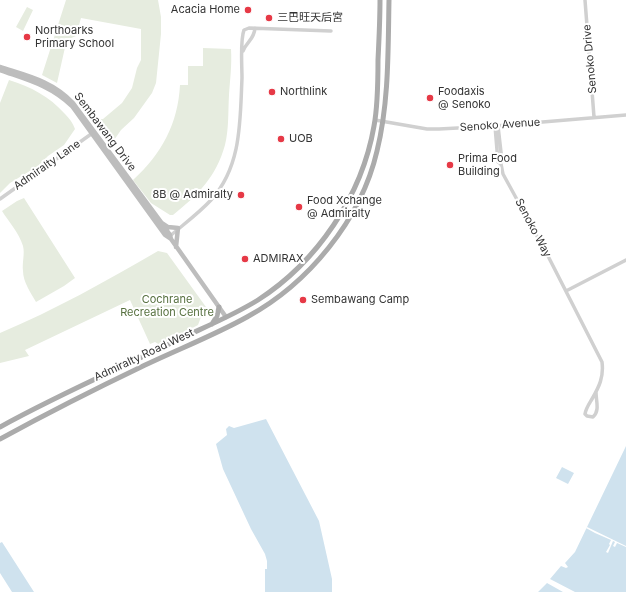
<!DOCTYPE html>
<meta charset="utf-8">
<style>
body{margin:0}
canvas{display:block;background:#fff}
</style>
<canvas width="626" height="592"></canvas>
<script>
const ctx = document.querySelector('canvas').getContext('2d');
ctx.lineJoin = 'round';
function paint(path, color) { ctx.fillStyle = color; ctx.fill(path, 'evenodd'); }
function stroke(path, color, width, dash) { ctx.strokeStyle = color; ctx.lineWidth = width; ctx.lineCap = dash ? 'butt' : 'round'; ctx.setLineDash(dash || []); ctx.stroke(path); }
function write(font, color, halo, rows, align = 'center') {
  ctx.font = font + ' Inter,"Noto Sans SC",sans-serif'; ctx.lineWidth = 4; ctx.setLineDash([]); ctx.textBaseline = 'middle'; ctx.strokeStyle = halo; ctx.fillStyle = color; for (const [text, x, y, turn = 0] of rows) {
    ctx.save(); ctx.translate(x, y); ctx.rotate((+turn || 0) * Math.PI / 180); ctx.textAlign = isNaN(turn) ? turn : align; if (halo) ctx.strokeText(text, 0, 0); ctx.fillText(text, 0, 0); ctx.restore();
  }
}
const green = new Path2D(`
 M66 0H158L161 17V34L156 83 152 93 134 118 121 130 110 146 88 114 100 119H103L122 103 132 88 137 68 141 60V29L81 18 76 36 69 39 66 43 57 83 42 75Z
 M27 7 33 10 23 31 16 27Z
 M203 48 231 49C232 65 230 80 229 95 228 112 229 129 225 145 216 177 198 195 173 215H170L151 203 133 180C162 154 178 123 180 85H188V66H203Z
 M9 80C31 87 49 96 65 114 69 118 73 123 75 129L64 145 48 156 38 166 10 183 0 193V103Z
 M24 198 75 278 64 286 36 302C31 293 23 282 23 271 22 262 25 254 23 246 19 233 9 222 2 211L17 201Z
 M158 251 167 253 206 307 204 315 201 317 198 325 160 345 155 342 150 344 130 300 25 350 29 356 0 363V333C55 310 106 281 158 251Z`);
const water = new Path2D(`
 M266 419 319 521 332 579V592H265V569H267V561L265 554 251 529 223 469 216 444 227 435 226 429 229 426 234 428Z
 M626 446V592H575L550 579 561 566 566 568 568 567 565 563 575 552Z
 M562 467 574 473 568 484 556 478Z
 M2 542 34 592H12L0 573V543Z
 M547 583 563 592H538Z`);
const pier = new Path2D(`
 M587 527 626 546V547L617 543 615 547 613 546 615 542 613 541 608 553 606 552 610 545 609 544 611 540 595 533 586 528Z`);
const minor = new Path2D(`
 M585 0 594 117
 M243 51C247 41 254 40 255 28
 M375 120 427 129H439L495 126 626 115
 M495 126 498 162 501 164 503 174 549 258 602 362C604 377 599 387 592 399 589 404 586 408 585 414L587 416 593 417C600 411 596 401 596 392
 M498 126 502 161 501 164
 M0 199 94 132
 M170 236C184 224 199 213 211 200 242 166 240 120 242 78 242 66 240 40 244 30L249 28 331 31
 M566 291 626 260`);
const secondary = new Path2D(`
 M0 67C28 76 52 81 73 103L161 222 170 235 171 239 226 317
 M0 70C28 80 50 85 72 106L165 235 171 239
 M162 223 168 227 178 228 176 247`);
const primary = new Path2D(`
 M212 324 217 316 219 307
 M0 427C54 397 111 372 167 345 197 330 229 318 258 300 317 262 362 196 374 126 378 105 378 82 378 60 379 40 380 20 380 0
 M0 439C46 414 93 390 141 367 176 350 213 336 247 317 308 284 361 220 377 151 389 102 388 51 389 0`);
const markers = [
 [248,10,4,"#e63946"],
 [269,18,4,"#e63946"],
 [27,37,4,"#e63946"],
 [272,92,4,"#e63946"],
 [430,98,4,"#e63946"],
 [281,139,4,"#e63946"],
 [450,165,4,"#e63946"],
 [241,195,4,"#e63946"],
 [299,207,4,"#e63946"],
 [245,259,4,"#e63946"],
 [303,300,4,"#e63946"]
];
const poiNames = [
 ["Acacia Home",240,10,"right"],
 ["三巴旺天后宮",277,18],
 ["Northoarks",35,31],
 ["Primary School",35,44],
 ["Northlink",280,92],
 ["Foodaxis",438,92],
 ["@ Senoko",438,105],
 ["UOB",289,139],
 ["Prima Food",458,159],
 ["Building",458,172],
 ["8B @ Admiralty",233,195,"right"],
 ["Food Xchange",307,201],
 ["@ Admiralty",307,214],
 ["ADMIRAX",253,259],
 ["Sembawang Camp",311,300]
];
const streetNames = [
 ["Senoko Drive",590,59,-95],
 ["Senoko Avenue",500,125,-4],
 ["Sembawang Drive",105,132,53],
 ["Admiralty Lane",47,165,-35],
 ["Senoko Way",533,228,62],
 ["Admiralty Road West",144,355,-25]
];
const parkNames = [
 ["Cochrane",167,300],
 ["Recreation Centre",167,313]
];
paint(green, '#e6ecdf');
paint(water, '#cfe2ee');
paint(pier, '#fff');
stroke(minor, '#d0d0d0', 3.5);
stroke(secondary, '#bdbdbd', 4.5);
stroke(primary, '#ababab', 5);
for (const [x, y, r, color] of markers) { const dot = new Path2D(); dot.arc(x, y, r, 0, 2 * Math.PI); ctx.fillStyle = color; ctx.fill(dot); stroke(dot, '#fff', 1.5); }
write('11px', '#333', '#fff', poiNames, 'left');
write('11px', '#333', '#fff', streetNames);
write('11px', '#56703f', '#fff', parkNames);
</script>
